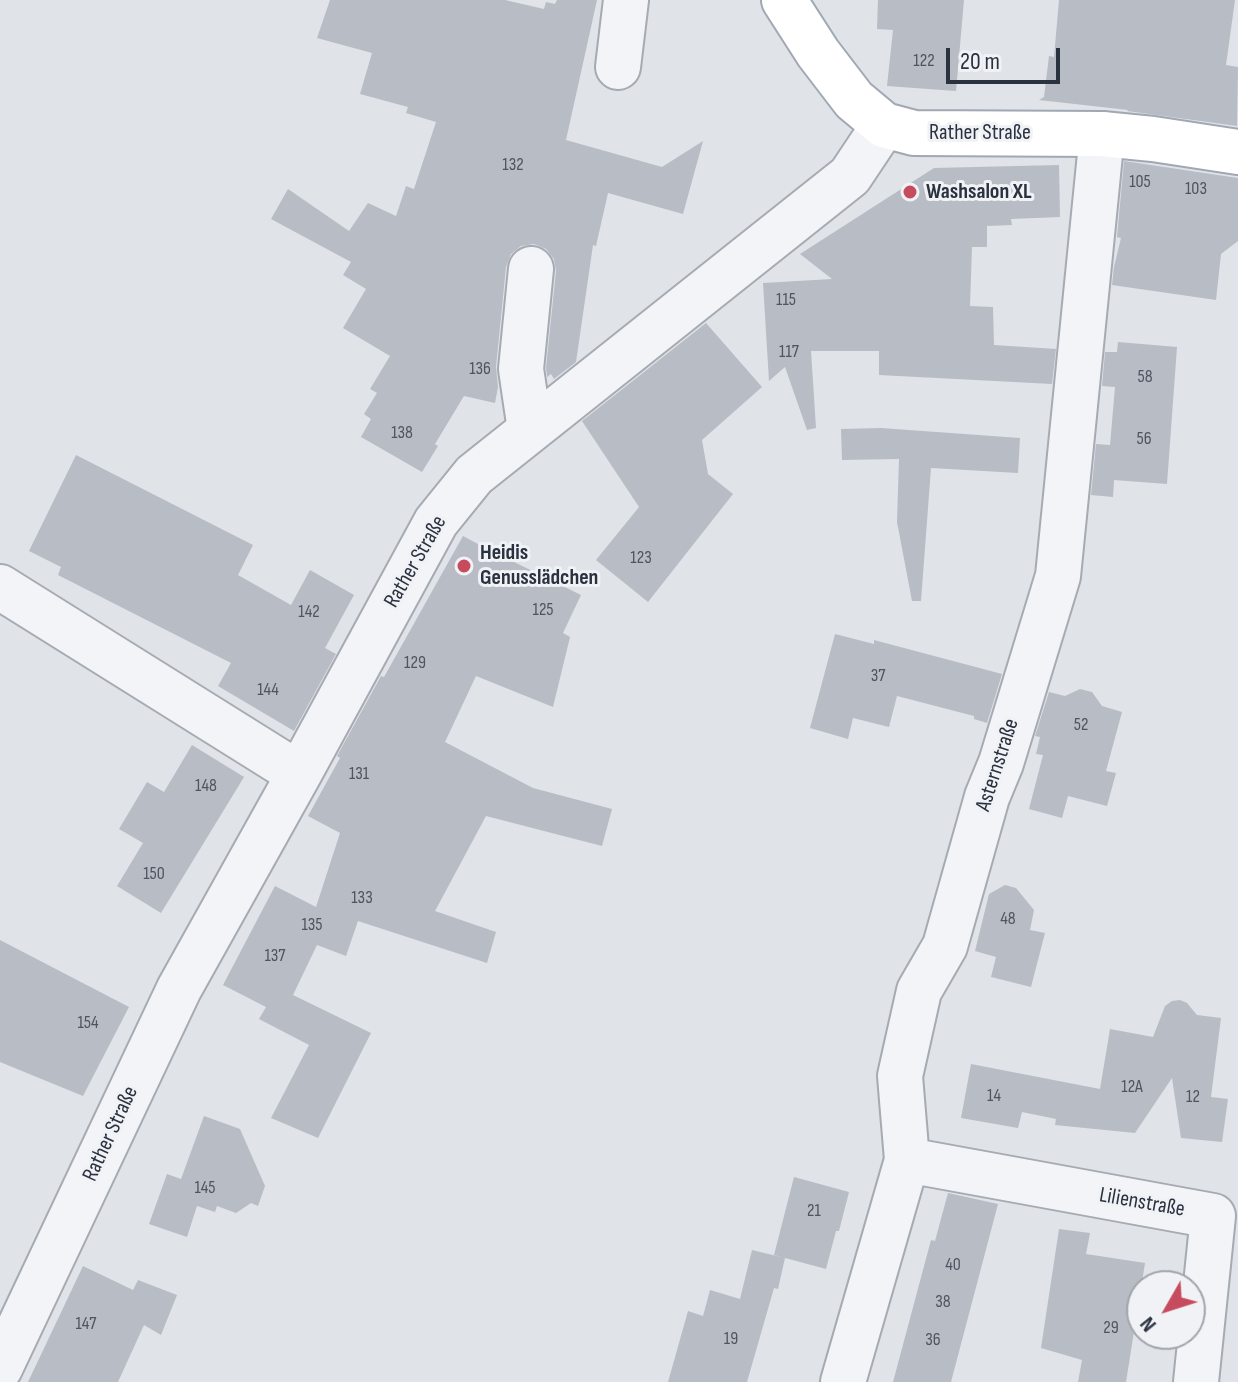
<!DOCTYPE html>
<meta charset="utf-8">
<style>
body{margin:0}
#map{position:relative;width:1238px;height:1382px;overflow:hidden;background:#e0e3e8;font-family:"Sofia Sans Condensed",sans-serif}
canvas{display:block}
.north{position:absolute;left:1126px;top:1270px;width:80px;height:80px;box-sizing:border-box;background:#f0f2f6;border:2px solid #a1a5ad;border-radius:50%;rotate:231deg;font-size:22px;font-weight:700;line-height:32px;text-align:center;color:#2a313f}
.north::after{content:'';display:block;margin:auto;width:28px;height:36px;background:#c64c5d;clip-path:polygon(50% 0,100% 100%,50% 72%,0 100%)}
.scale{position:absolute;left:946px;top:48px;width:114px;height:36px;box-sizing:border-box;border:4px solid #2a313f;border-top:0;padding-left:10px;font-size:24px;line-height:28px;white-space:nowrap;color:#2a313f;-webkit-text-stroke:6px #f0f2f6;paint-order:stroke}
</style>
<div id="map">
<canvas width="1238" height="1382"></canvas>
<div class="north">N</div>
<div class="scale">20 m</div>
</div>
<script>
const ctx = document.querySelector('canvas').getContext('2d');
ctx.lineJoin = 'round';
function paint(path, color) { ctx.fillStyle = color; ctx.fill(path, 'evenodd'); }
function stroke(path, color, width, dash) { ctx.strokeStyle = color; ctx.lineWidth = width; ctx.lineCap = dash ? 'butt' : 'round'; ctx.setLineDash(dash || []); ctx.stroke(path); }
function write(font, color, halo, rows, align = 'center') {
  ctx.font = font + ' "Sofia Sans Condensed",sans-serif'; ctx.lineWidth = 6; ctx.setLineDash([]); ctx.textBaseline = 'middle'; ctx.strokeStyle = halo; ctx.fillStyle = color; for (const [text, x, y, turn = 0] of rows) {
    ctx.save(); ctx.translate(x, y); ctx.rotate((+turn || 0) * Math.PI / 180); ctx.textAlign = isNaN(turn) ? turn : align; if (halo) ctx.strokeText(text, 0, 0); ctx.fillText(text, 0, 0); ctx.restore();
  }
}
const building = new Path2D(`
 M330 0H505L544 9 546 2 555 4 557 0H597L566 140 662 167 703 141 683 214 608 193 596 246 593 245 576 362 554 379 551 374 547 377 546 368 556 271 554 259 546 249 534 244 521 246 511 254 506 267 496 367 498 387 495 403 464 396 435 444 438 446 422 472 361 437 371 419 364 414 377 393 370 389 390 356 343 328 366 289 343 275 351 262 271 219 288 189 349 231 368 203 396 216 406 186 414 189 436 122 406 113 408 107 360 94 372 53 317 38Z
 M878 0H964L956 91 887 86 893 30 877 29Z
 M1059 0H1235L1226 65 1238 67 1237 126 1127 111 1128 110 1039 100 1044 97 1049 56 1054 57Z
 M1124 161 1238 178V241L1221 254 1216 300 1112 285 1114 267 1121 238 1117 237Z
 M1059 165 1060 217 1011 219 1012 225 987 226V247H972L970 306 993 307 994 345 1056 349 1052 384 879 375V351H811L816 428 807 430 785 367 769 381 763 283 832 279 800 254 934 168Z
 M706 323 762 387 702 440 708 474 733 494 648 602 596 560 639 507 582 421Z
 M1118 342 1177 347 1167 484 1114 480 1113 497 1091 495 1096 444 1110 445 1115 387 1102 386 1105 352H1117Z
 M881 428 1020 438 1018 473 931 468 921 601H912L897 522 899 459 842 460 841 429Z
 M76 455 253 545 238 575 291 605 310 570 354 595 325 648 336 654 294 731 218 686 231 663 58 575 61 567 29 551Z
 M463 536 506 559V558L581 595 563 633 570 637 553 707 476 676 445 742 533 788 612 809 602 846 486 816 435 911 496 932 487 963 358 921 346 956 317 945 293 995 371 1033 318 1138 271 1118 309 1045 259 1019 266 1007 223 985 275 886 316 907 340 833 308 816 340 758 337 756 381 676 384 677Z
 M835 634 874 644V640L1002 674 987 723 974 719V716L897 696 889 727 853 718 848 739 810 728Z
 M1080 689 1092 692 1102 706 1122 712 1106 771 1116 773 1107 806 1068 796 1062 818 1029 809 1043 755 1036 754 1040 737 1035 736 1049 692 1065 696Z
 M192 745 244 777 161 913 117 886 143 843 119 829 147 782 164 792Z
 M1005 885 1016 888 1034 910 1030 930 1045 933 1031 987 991 977 996 957 975 951 989 894Z
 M0 940 129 1007 83 1096 0 1062Z
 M1180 1000 1187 1003 1197 1015 1221 1018 1211 1097 1228 1099 1222 1142 1181 1138 1172 1078 1135 1133 1055 1125 1056 1119 1022 1112 1018 1128 961 1118 971 1064 1100 1089 1110 1029 1153 1037 1165 1006 1172 1001Z
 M204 1116 240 1129 265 1186 258 1206 251 1203 236 1213 217 1206 215 1212 197 1206 187 1237 149 1224 167 1174 181 1179Z
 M794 1177 849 1192 839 1231H836L826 1269 774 1255Z
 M948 1193 998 1204 951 1382H893L931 1240 935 1241Z
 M1059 1229 1090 1233 1086 1254 1145 1263 1126 1382H1078L1082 1360 1041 1348Z
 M752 1250 785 1258 778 1289 774 1288 747 1382H668L688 1311 703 1316 710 1290 740 1299Z
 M83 1266 133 1290 138 1280 177 1295 161 1335 144 1325 118 1382H28Z`);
const minor = new Path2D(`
 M618 67 626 0
 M530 430 521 369 531 269
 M0 587 299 774
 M907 1160 1213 1216 1196 1382
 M0 1368 179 989 299 774 436 522 474 475 850 176 884 125
 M843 1382 907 1160 900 1076 919 991 945 946 987 797 1001 763 1058 576 1102 134`);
const major = new Path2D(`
 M784 0 818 53 854 100 884 125 914 133 1102 134 1153 139 1238 152`);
const markers = [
 [910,192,8,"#c64c5d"],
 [464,566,8,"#c64c5d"]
];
const numberNames = [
 ["122",924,61],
 ["132",513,165],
 ["105",1140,182],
 ["103",1196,189],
 ["115",786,300],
 ["117",789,352],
 ["136",480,369],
 ["58",1145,377],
 ["138",402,433],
 ["56",1144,439],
 ["123",641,558],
 ["125",543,610],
 ["142",309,612],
 ["129",415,663],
 ["37",878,676],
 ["144",268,690],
 ["52",1081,725],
 ["131",359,774],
 ["148",206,786],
 ["150",154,874],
 ["133",362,898],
 ["48",1008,919],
 ["135",312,925],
 ["137",275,956],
 ["154",88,1023],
 ["12A",1132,1087],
 ["14",994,1096],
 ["12",1193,1097],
 ["145",205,1188],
 ["21",814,1211],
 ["40",953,1265],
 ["38",943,1302],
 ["147",86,1324],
 ["29",1111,1328],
 ["19",731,1339],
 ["36",933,1340]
];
const streetNames = [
 ["Rather Straße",980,133],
 ["Rather Straße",416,562,-60],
 ["Asternstraße",998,765,-72],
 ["Rather Straße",111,1134,-65],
 ["Lilienstraße",1142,1203,10]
];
const poiNames = [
 ["Washsalon XL",926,192],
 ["Heidis",480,553],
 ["Genusslädchen",480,578]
];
paint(building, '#b8bcc5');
stroke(minor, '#a6aab2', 48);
stroke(major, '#a0a8b3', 48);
stroke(minor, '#f3f4f7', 44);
stroke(major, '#fff', 44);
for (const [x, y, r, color] of markers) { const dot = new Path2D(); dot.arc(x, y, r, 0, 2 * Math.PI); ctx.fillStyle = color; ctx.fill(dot); stroke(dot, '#f0f2f6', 3); }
write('18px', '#4e5460', null, numberNames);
write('22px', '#2a313f', '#f0f2f6', streetNames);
write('bold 22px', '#2a313f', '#f0f2f6', poiNames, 'left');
</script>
